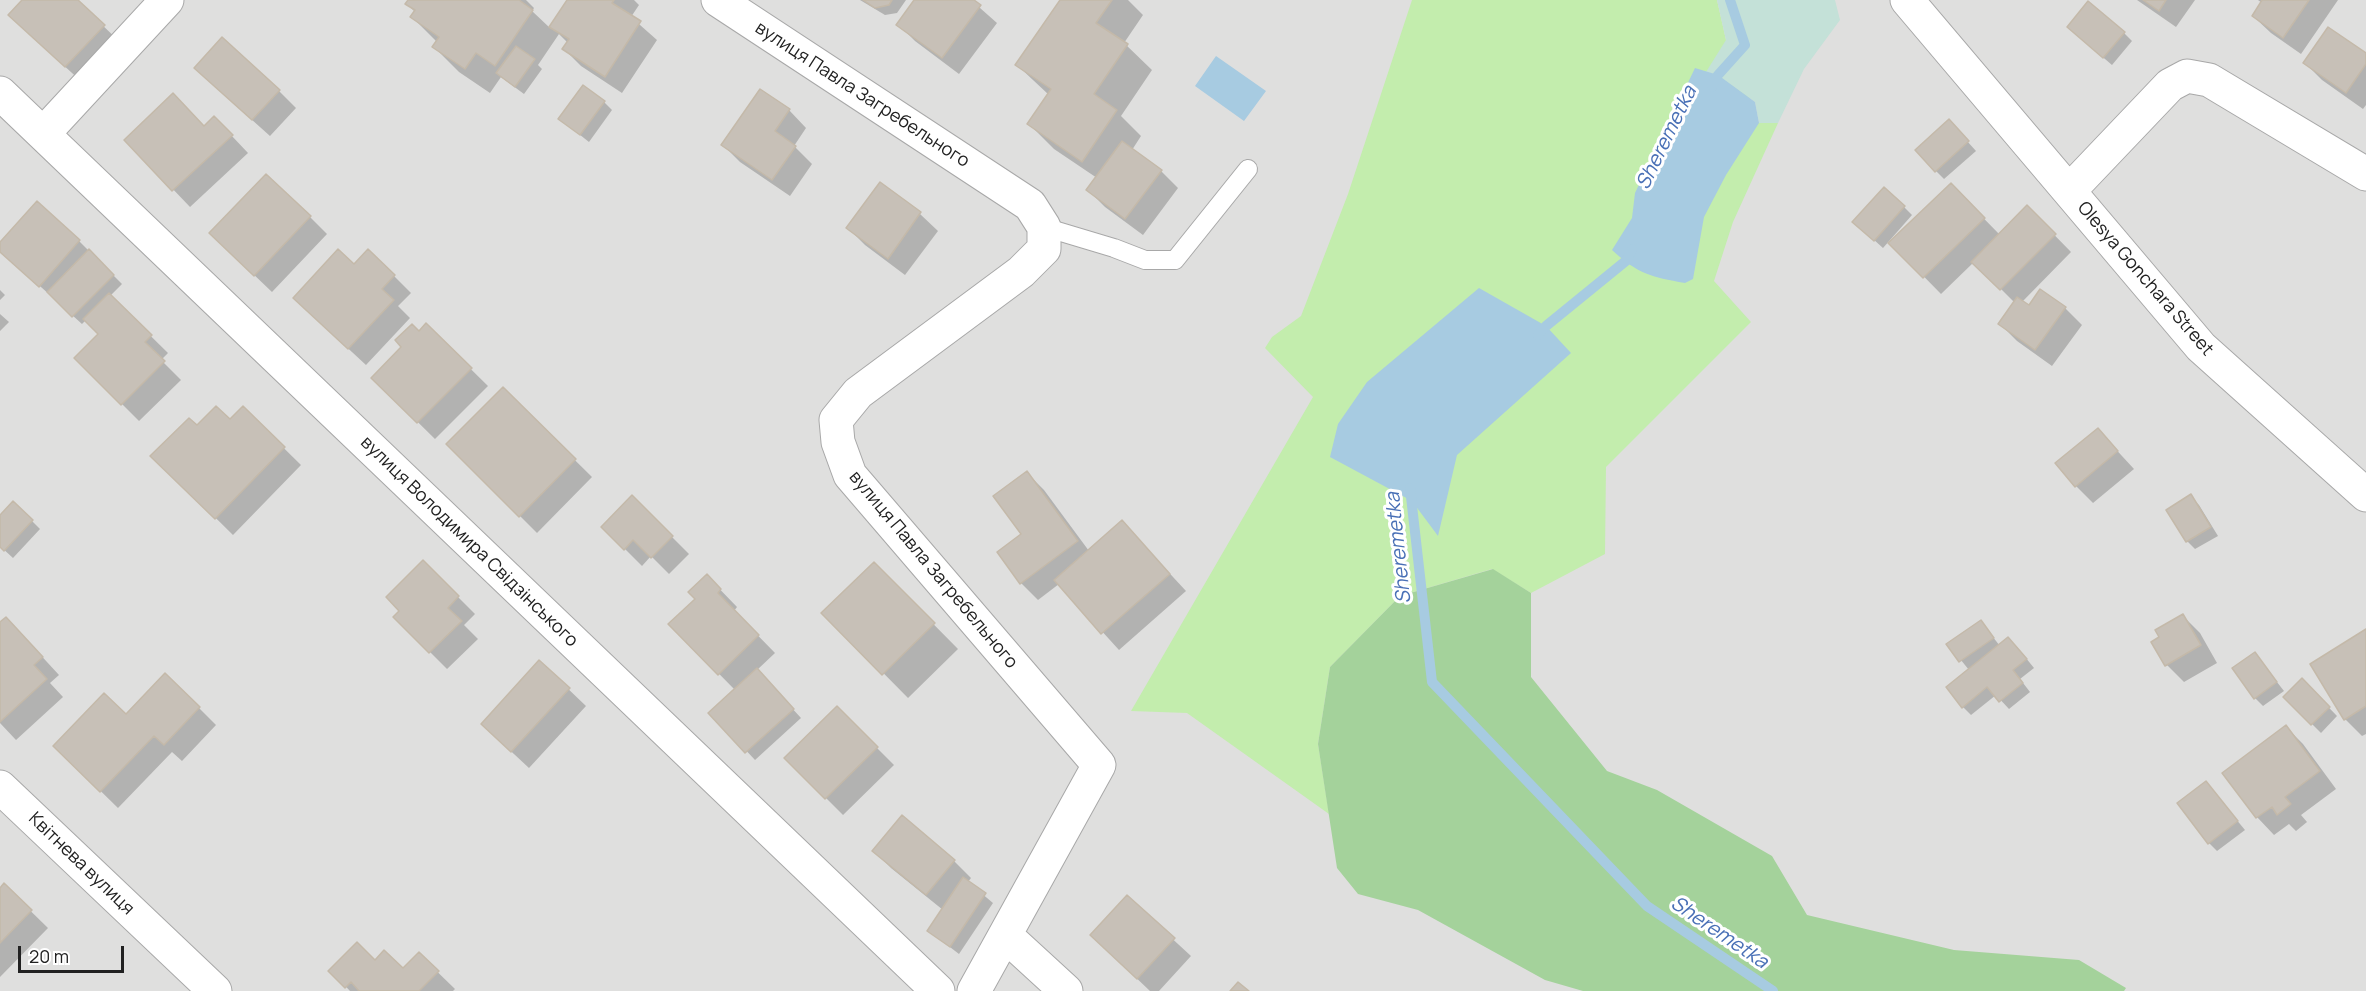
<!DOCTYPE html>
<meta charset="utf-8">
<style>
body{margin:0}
#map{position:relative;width:2366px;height:991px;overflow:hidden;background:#f2f0e8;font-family:Manrope,sans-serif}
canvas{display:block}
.scale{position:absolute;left:18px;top:946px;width:106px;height:27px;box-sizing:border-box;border:3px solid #212121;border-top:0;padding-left:8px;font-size:18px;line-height:21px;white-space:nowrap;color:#212121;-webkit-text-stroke:4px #fff;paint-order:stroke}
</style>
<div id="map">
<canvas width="2366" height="991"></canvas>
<div class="scale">20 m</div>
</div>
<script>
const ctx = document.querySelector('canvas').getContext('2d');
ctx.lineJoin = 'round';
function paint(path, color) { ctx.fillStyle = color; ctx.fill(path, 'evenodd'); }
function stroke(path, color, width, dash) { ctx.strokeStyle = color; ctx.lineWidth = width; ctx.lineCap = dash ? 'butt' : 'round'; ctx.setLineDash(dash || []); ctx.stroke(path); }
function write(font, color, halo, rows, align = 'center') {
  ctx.font = font + ' Manrope,sans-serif'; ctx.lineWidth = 6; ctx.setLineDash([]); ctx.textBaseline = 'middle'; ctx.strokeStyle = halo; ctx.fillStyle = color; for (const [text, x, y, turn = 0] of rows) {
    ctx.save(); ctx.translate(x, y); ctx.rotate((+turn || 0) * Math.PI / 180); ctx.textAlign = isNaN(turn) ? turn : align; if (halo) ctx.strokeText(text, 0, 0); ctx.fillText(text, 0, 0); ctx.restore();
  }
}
const residential = new Path2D(`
 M0 0H2366V991H0Z`);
const grass = new Path2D(`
 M1412 0H1717L1726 40 1759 123H1778L1733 222 1714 281 1751 322 1606 467 1605 554 1531 593 1492 569 1400 596 1330 667 1318 744 1329 814 1187 713 1131 711 1313 397 1265 348 1272 337 1301 316 1348 194Z`);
const forest = new Path2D(`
 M1493 569 1531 593V677L1607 771 1657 790 1772 856 1807 915 1954 950 2079 960 2126 988 2124 991H1583L1545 980 1418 910 1358 894 1337 868 1318 744 1330 667 1400 596Z`);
const wetland = new Path2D(`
 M1717 0H1835L1840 20 1804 69 1778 123H1759L1755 102 1718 76 1706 72 1726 40Z`);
const water = new Path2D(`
 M1216 56 1266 91 1244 121 1195 86Z
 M1695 68 1718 75 1755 102 1759 123 1726 175 1704 217 1693 279 1685 283C1651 277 1638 274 1612 250L1632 218 1635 193Z
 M1479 288 1546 326 1571 353 1457 455 1438 536 1412 501 1330 457 1338 424 1367 382Z`);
const shadow = new Path2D(`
 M24 0H76L121 43 83 83 27 32Z
 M410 0H526L534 8 532 11 550 28 569 0H634L639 5 631 17 657 40 622 93 581 66 564 49 568 43 559 34 538 65 542 69 524 94 501 77 490 93 459 72 434 47 437 42 412 17 415 12 407 4Z
 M860 0H906L897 13 885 15Z
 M916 0H971L997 23 959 74 915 41 898 24Z
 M1062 0H1128L1143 15 1124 43 1152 70 1121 116 1141 136 1132 150 1161 171 1178 188 1143 235 1105 207 1088 190 1097 178 1054 149 1029 124 1049 95 1017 65Z
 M2137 0H2195L2176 27Z
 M2258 0H2338L2301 54 2271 33 2253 16 2262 3Z
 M2124 33 2132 41 2112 65 2077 35Z
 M2366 55V105L2363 109 2322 80 2305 63Z
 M213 85 279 91 296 108 270 136Z
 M604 102 612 110 589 142 560 119Z
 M789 110 806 128 794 146 812 164 790 196 740 162 723 145Z
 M204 127 231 135 248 153 190 207 126 140Z
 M1957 130 1976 151 1944 179 1936 171Z
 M880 184 920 214 938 231 905 275 865 245 848 228Z
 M1951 185 2000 235 2027 207 2071 252 2022 302 2029 307 2065 308 2082 325 2052 366 2017 341 2000 324 2015 303 1974 262 1941 294 1891 243Z
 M37 203 79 241 122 284 110 296 168 353 161 360 181 380 139 421 76 358 100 334 86 320 82 324 0 250V244Z
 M1904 207 1912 215 1883 248 1863 230Z
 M310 217 327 234 272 292 228 250Z
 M354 266 394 276 411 293 398 306 410 318 366 365 312 315Z
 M0 290 5 295 0 300Z
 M0 314 9 322 0 331Z
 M426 325 488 386 435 439 373 378Z
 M503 389 592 477 537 533 448 444Z
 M243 408 301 465 233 535 153 456 197 427 230 421Z
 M2098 430 2134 469 2093 503 2076 486Z
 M1027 473 1044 490 1089 551 1122 522 1186 591 1119 650 1059 584 1038 600 1021 583Z
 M2190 496 2199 505 2218 536 2195 549 2187 541Z
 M632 497 689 554 669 574 651 556 642 566 603 527Z
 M0 517 32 521 40 529 13 558 0 546Z
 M423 562 475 614 464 625 478 639 447 669 395 617 401 611Z
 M874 564 958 649 908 698 824 613Z
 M707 576 737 607 734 611 775 653 757 670 801 718 755 760 711 713 735 690 670 624 697 599Z
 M2183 616 2200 633 2217 663 2184 682 2167 665Z
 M1981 622 2000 646 2017 647 2034 668 2020 679 2030 692 2009 709 1996 695 1971 715 1963 707 1969 670 1948 644Z
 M0 624 23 636 59 675 50 683 63 697 16 740 0 723Z
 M2366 631V734L2362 736 2345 719Z
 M2255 654 2284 691 2263 706 2255 698Z
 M540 662 586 706 529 768 500 741Z
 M2302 680 2337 716 2321 733 2285 697Z
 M199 708 216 725 182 761 172 752 118 808 72 763 126 717Z
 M837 708 894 765 843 815 786 758Z
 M2286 727 2303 744 2336 789 2301 815 2307 822 2296 831 2289 824 2274 835 2257 817 2224 773Z
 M2206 783 2245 830 2217 851 2209 843Z
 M874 851 954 861 971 878 968 882 993 903 959 954 929 931 943 910 891 868Z
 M4 885 48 928 0 977V890Z
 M1127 897 1191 956 1159 991H1150L1109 952Z
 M419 954 455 989 453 991H350L331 971 375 962 403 970Z`);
const stream = new Path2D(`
 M1712 87 1718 75 1745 45 1730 0
 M1538 335 1546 326 1627 260 1632 249
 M1410 488 1432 682 1647 906 1773 991`);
const building = new Path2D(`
 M22 0H78L105 25 65 67 8 15Z
 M408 0H519L533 10 495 66 476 53 465 69 432 47 439 37 410 17 415 10 405 4Z
 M567 0H614L612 3 641 21 605 77 562 49 569 39 549 27Z
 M863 0H892L889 5 875 8Z
 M914 0H974L981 5 942 58 896 25Z
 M1060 0H1112L1096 23 1128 44 1094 94 1117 110 1082 162 1027 124 1051 89 1015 65Z
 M2143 0H2166L2159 11Z
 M2262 0H2309L2283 38 2252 16Z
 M2088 1 2125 32 2103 58 2067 27Z
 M2328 27 2366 53V64L2346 93 2303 63Z
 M222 37 280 90 252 120 194 68Z
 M516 46 535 59 515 87 496 73Z
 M583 85 605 101 580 135 558 119Z
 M760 89 790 109 775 131 796 146 772 180 721 145Z
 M173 93 204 126 214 116 233 135 172 191 124 140Z
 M1949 119 1969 141 1935 172 1915 150Z
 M1122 141 1162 170 1125 219 1086 190Z
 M266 174 311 216 254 276 209 233Z
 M880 182 921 212 888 259 846 228Z
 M1951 183 1985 218 1923 278 1888 243Z
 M1884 187 1905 206 1874 241 1852 222Z
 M37 201 80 240 39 287 0 252V242Z
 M2027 205 2056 234 2000 290 1971 262Z
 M89 249 114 275 72 317 47 292Z
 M338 249 354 264 368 249 395 275 382 289 394 300 348 349 293 298Z
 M2040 289 2066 307 2035 350 1998 324 2017 297 2029 305Z
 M109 293 152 335 145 342 165 361 121 405 74 358 98 334 83 319Z
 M426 323 472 368 417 423 371 378 401 347 395 340 412 324 419 331Z
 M503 387 576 459 519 517 446 444Z
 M216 406 230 419 243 406 285 447 215 519 150 456 189 418 197 425Z
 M2098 428 2118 451 2075 487 2055 463Z
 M1027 471 1078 541 1020 584 997 552 1021 534 993 496Z
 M2191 494 2211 527 2186 542 2166 510Z
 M632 495 673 536 651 558 633 540 624 550 601 527Z
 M13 501 33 520 4 551 0 547V515Z
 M1122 520 1170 574 1101 634 1054 580Z
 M423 560 459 596 448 608 462 621 429 653 393 617 399 611 386 597Z
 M874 562 935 623 882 675 821 613Z
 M707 574 721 589 718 593 759 635 718 675 668 624 695 599 688 592Z
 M2183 614 2201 645 2165 666 2151 642 2159 637 2155 630Z
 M6 617 43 657 34 665 47 679 0 722V622Z
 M1981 620 1994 638 1959 662 1946 644Z
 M2366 629V706L2344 720 2310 664Z
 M2008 637 2027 659 2013 670 2023 683 1999 702 1987 687 1962 708 1946 687Z
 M2255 652 2277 682 2254 699 2232 668Z
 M539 660 570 688 511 752 481 724Z
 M757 668 794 709 745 753 708 713Z
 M165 673 200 707 164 745 154 736 100 792 53 746 104 693 126 714Z
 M2302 678 2330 707 2311 725 2283 697Z
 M837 706 878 747 825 799 784 758Z
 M2286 725 2320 771 2285 797 2291 804 2277 815 2272 807 2256 818 2222 773Z
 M2206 781 2238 821 2208 844 2177 803Z
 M902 815 955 860 926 895 872 851Z
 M963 877 986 893 950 947 927 931Z
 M4 883 32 910 0 943V888Z
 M1127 895 1175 938 1137 979 1090 935Z
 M357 942 375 960 384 950 403 968 419 952 439 971 419 991H359L351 982 345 988 328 971Z
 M1238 982 1249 991H1230Z`);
const lane = new Path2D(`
 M1044 227 1114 248 1145 260H1175L1248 169`);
const street = new Path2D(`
 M718 0 1030 205 1044 227V249L1021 272 858 393 836 420 838 442 850 475 1099 765 974 991
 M1907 0 2201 347 2366 495
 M0 93 938 991
 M43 134 167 0
 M2070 190 2170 85 2187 76 2209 80 2366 174
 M0 787 215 991
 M1005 935 1066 991`);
const streetNames = [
 ["вулиця Павла Загребельного",862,95,33],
 ["Olesya Gonchara Street",2145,279,49],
 ["вулиця Володимира Свідзінського",469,542,44],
 ["вулиця Павла Загребельного",933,570,50],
 ["Квітнева вулиця",81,864,44]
];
const waterNames = [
 ["Sheremetka",1667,138,-64],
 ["Sheremetka",1399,548,-96],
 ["Sheremetka",1719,933,34]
];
paint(residential, '#dfdfde');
paint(grass, '#c3edad');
paint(forest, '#a4d29b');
paint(wetland, '#c4e1d8');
paint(water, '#a7cbe1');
paint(shadow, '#0003');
stroke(stream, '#a7cbe1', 10);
paint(building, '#c7c0b7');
stroke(building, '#c4b9a9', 1.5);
stroke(lane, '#a8a8a8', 20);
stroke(street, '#a8a8a8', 35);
stroke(lane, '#fff', 18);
stroke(street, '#fff', 33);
write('18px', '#212121', '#fff', streetNames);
write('italic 20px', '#4970b6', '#fff', waterNames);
</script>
